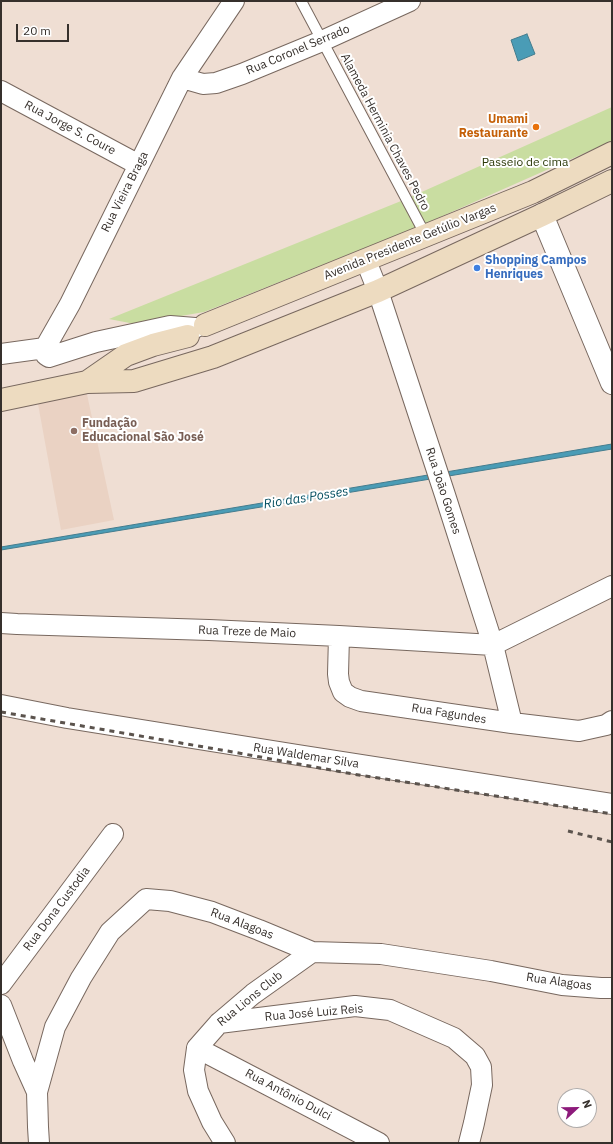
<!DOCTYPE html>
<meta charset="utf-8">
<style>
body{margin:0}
#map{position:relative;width:613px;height:1144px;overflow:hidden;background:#efded3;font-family:"IBM Plex Sans",sans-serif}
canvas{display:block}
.frame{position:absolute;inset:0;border:2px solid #36302c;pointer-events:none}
.north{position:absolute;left:557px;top:1088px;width:40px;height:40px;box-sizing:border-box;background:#fff;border:1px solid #afacab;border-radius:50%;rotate:68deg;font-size:11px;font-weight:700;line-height:16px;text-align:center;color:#36302c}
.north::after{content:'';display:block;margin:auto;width:14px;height:18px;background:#8d1a7b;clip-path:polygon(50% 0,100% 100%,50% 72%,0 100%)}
.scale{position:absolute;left:16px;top:24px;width:53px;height:18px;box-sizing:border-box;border:2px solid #36302c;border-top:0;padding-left:5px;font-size:12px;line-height:14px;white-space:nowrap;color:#36302c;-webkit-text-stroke:3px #fff;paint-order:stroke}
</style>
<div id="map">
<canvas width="613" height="1144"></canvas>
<div class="frame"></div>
<div class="north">N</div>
<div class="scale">20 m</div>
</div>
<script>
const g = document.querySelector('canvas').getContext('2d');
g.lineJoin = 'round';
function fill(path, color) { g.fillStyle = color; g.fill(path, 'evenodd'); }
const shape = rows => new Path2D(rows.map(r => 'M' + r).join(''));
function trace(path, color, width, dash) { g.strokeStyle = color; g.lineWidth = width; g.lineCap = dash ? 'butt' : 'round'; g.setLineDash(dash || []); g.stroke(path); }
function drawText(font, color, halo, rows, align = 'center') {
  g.font = font + ' "IBM Plex Sans",sans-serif'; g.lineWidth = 4; g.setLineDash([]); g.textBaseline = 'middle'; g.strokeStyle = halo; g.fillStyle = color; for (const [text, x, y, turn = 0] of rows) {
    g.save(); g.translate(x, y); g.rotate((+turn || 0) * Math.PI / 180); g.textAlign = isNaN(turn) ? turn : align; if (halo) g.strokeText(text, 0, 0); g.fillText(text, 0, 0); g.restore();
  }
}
fill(shape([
 [85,385,114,520,61,530,36,393]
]), '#ead2c3');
fill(shape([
 [612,107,612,141,420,226,204,312,135,324,109,319,406,199]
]), '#c9dda1');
const water = shape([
 [527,34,535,54,518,61,511,40,527,34],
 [612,444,612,449,1,550,1,547,612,444]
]);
fill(water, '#4a9cb6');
trace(water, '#447c8d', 1);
const service = shape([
 [301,1,426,236]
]);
const minor = shape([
 [182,78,203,84,216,83,242,74,322,41,410,1],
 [1,91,139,165],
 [366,261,378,291,445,495,493,645,512,723],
 [45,348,45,352,46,355,49,357,96,342,170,326,195,328],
 [1,354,45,348,70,304,182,78,234,1],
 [1,623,17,624,209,630,339,636,493,645,612,586],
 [339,636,338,674,339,682,343,692,350,697,361,701,512,723,579,731,606,725,612,721],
 [1,705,67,718,298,755,612,804],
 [1,984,113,834],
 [1,1005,23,1061,37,1092],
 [219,1023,355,1006,390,1010,454,1038,475,1056,481,1067,482,1085,474,1123,469,1143],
 [197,1048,379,1143],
 [39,1143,38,1127,37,1092,55,1027,81,978,110,932,146,899,170,901,212,912,259,930,312,952,381,954,491,971,562,985,601,988,612,988],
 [225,1143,212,1122,198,1091,194,1070,197,1048,219,1023,253,994,312,952]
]);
const tertiary = shape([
 [542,215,612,383]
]);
const secondary = shape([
 [205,325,533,192,612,153],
 [87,382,126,355,153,345,188,336],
 [1,400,87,382,134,381,213,357,378,291,542,215,612,181]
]);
trace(service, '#78685f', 12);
trace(minor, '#78685f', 22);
trace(tertiary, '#78685f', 24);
trace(secondary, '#78685f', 24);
trace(service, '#fff', 10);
trace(minor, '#fff', 20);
trace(tertiary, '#fff', 22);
trace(secondary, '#eddbc0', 22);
trace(shape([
 [1,712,233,752,353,774,612,814],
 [568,831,612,842]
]), '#5b534d', 3, [5, 5]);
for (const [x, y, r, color] of [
 [536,127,4,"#e8710a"],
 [477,268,4,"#3f7fe0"],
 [74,431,4,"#8d6e63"]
]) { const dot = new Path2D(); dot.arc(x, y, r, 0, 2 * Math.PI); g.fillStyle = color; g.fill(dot); trace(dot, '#fff', 1.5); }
drawText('12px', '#36302c', '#fff', [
 ["Rua Coronel Serrado",298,50,-23],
 ["Rua Jorge S. Coure",70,128,28],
 ["Alameda Herminia Chaves Pedro",385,132,62],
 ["Rua Vieira Braga",125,192,-63],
 ["Avenida Presidente Getúlio Vargas",410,242,-22],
 ["Rua João Gomes",443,491,72],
 ["Rua Treze de Maio",247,632,2],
 ["Rua Fagundes",449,714,9],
 ["Rua Waldemar Silva",306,756,9],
 ["Rua Dona Custodia",57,909,-53],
 ["Rua Alagoas",242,924,21],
 ["Rua Alagoas",559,982,8],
 ["Rua Lions Club",250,999,-39],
 ["Rua José Luiz Reis",314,1013,-5],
 ["Rua Antônio Dulci",288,1095,28]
]);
drawText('bold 12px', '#c56008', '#fff', [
 ["Umami",528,120],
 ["Restaurante",528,134]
], 'right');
drawText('12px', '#2c3909', '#fff', [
 ["Passeio de cima",525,163]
]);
drawText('bold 12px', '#366cbe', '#fff', [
 ["Shopping Campos",485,261],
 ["Henriques",485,275]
], 'left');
drawText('bold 12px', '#785e54', '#fff', [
 ["Fundação",82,424],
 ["Educacional São José",82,438]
], 'left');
drawText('italic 13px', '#044e60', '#fff', [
 ["Rio das Posses",306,498,-9]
]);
</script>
